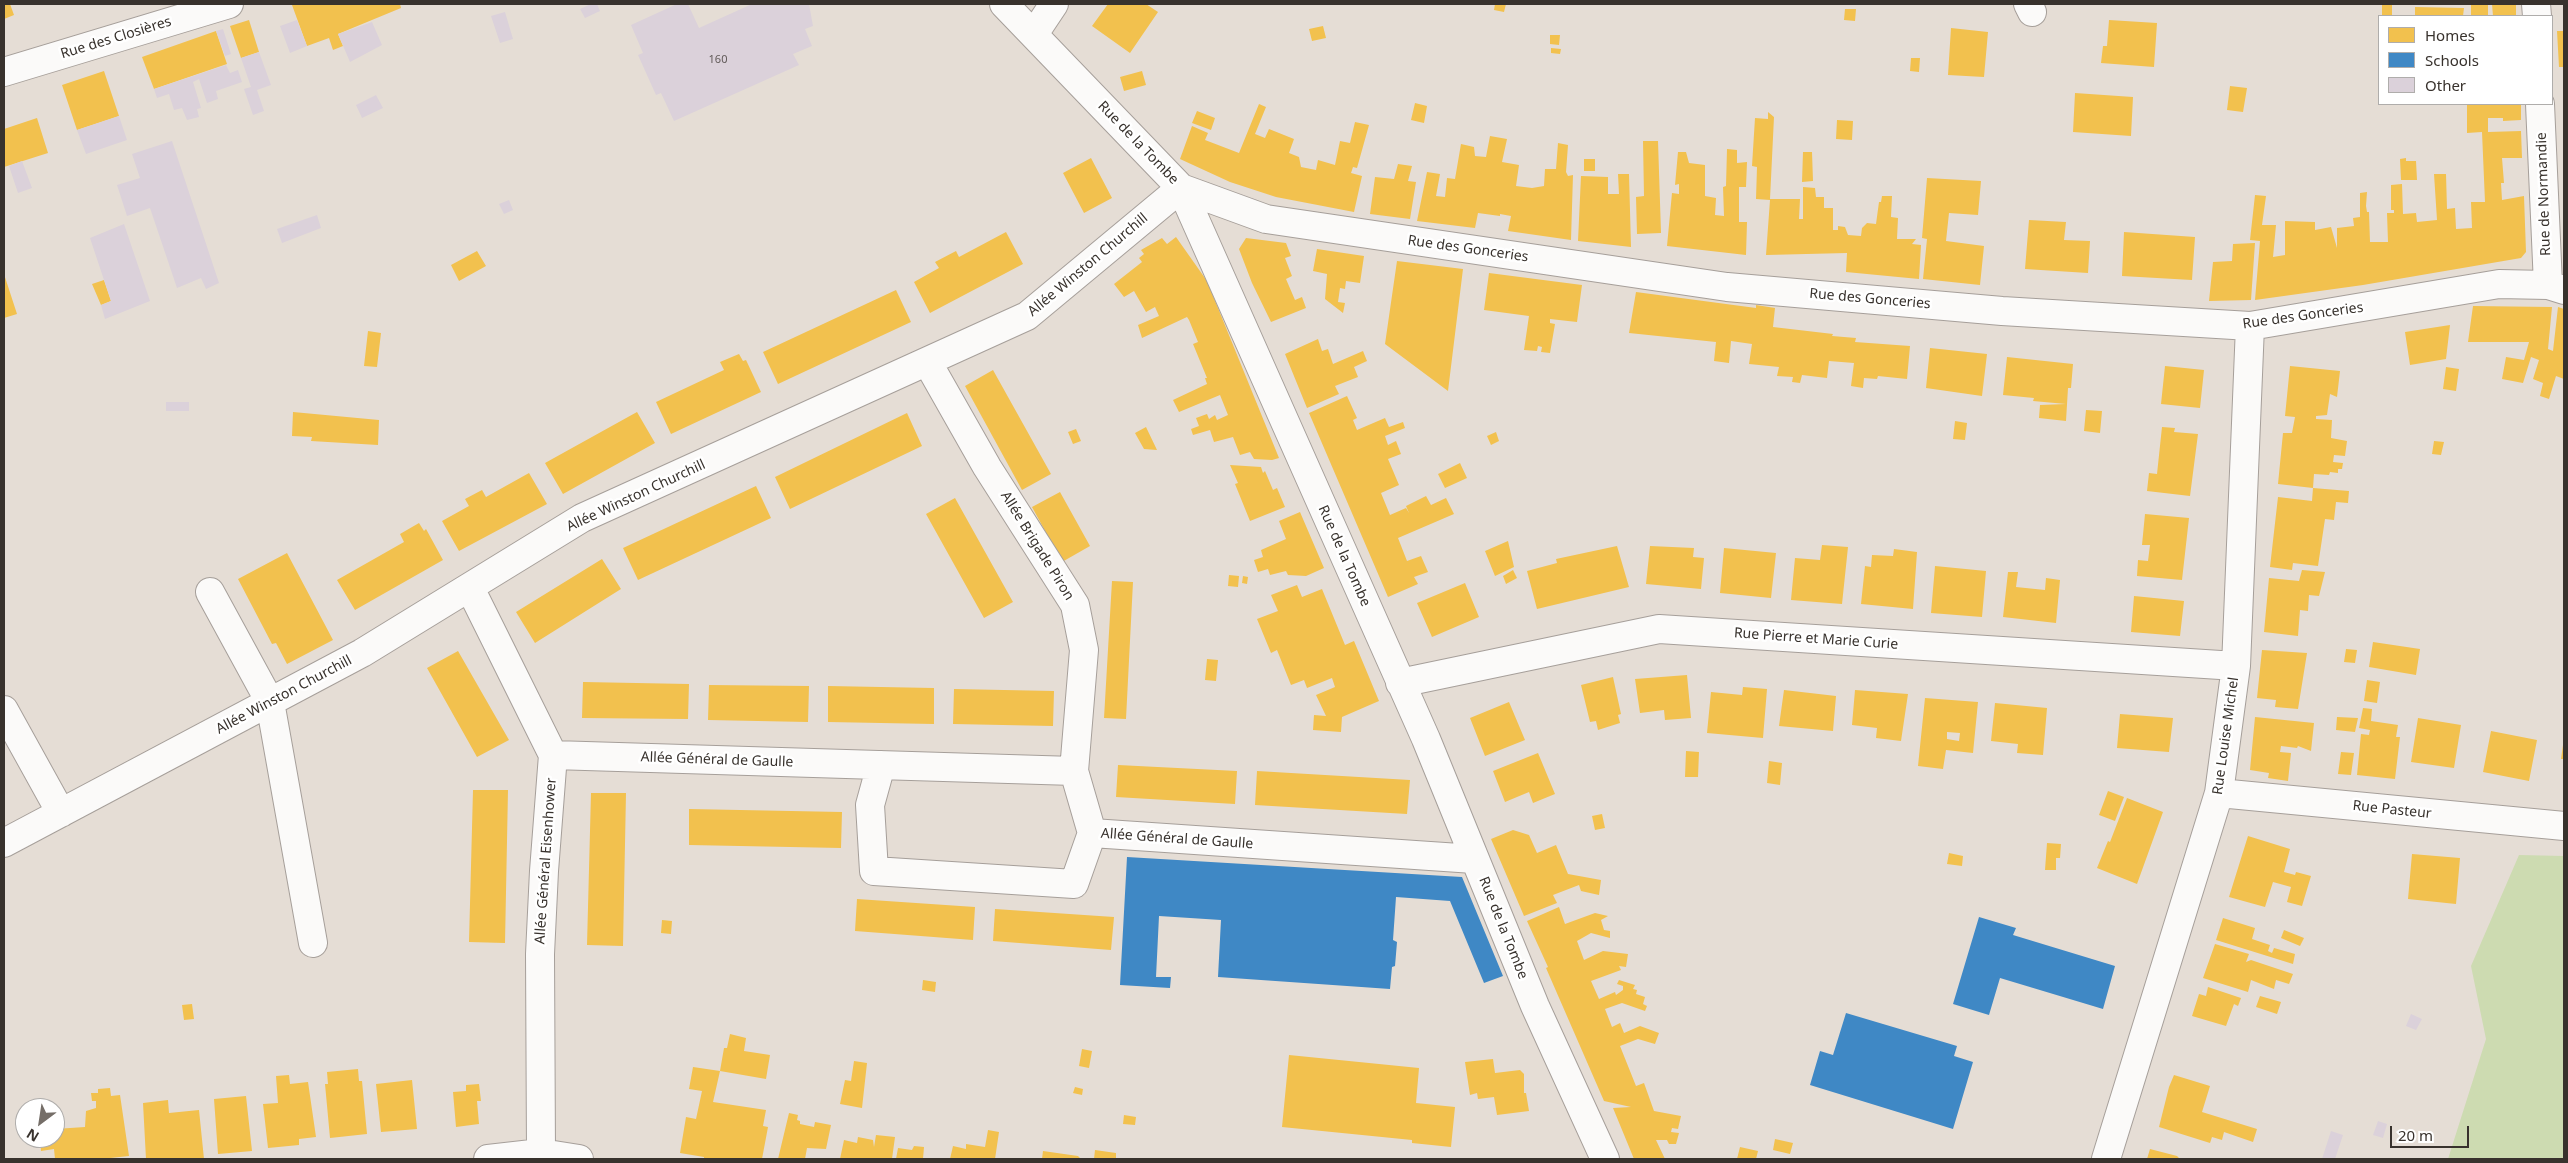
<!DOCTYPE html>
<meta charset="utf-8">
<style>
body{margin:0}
#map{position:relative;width:2568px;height:1163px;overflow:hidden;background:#e5ddd5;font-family:"Noto Sans",sans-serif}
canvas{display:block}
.frame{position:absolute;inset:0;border:5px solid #38322d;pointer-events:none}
.legend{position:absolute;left:2378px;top:15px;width:175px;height:90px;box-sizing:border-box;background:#fff;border:1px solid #afadab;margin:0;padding:6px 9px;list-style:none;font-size:15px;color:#38322d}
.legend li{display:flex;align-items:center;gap:10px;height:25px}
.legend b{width:25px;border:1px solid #afadab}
.north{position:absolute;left:15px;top:1098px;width:50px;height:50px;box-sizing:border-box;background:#fff;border:1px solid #afadab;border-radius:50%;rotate:211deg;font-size:14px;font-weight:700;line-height:20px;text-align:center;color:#38322d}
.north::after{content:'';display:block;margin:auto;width:18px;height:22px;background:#756e68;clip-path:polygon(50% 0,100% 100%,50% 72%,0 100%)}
.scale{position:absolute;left:2390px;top:1126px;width:79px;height:22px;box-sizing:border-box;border:2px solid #38322d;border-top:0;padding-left:6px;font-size:15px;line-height:18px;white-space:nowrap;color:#38322d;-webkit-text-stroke:4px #fff;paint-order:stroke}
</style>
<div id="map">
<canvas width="2568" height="1163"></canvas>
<div class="frame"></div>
<ul class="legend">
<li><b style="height:14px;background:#f2c14e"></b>Homes</li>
<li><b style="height:14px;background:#3f88c5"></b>Schools</li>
<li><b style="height:14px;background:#dbd1da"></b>Other</li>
</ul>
<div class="north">N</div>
<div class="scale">20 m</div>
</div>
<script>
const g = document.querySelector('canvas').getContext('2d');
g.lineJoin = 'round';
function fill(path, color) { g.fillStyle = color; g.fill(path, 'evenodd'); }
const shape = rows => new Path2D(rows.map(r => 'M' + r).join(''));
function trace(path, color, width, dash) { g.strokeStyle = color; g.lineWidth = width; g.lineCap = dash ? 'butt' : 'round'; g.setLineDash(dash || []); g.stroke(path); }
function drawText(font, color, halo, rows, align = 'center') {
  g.font = font + ' "Noto Sans",sans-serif'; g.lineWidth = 5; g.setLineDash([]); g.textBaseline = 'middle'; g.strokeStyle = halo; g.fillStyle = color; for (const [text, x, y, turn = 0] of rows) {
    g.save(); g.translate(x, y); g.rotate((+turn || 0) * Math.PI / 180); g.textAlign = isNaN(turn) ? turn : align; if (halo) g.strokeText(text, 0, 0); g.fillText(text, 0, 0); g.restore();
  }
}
fill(shape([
 [2519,855,2564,856,2564,1159,2448,1159,2486,1039,2471,966]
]), '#cddbb1');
fill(shape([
 [4,4,10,4,14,15,4,19],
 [294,4,400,4,401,8,338,34,343,46,333,50,329,38,307,46,292,5],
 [1108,4,1146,4,1158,12,1130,53,1092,26],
 [1495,4,1506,4,1504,12,1494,10],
 [2382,4,2392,4,2392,16,2382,15],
 [2471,4,2488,4,2488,16,2471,16],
 [2492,4,2516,4,2516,16,2493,16],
 [2415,7,2464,8,2463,16,2415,16],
 [1845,9,1856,9,1855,21,1844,20],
 [249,20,259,52,241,58,230,26],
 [2109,20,2157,23,2154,67,2101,63,2103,46,2107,46],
 [1323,26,1326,38,1312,41,1309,29],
 [1951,28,1988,32,1984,77,1948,75],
 [216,31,227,64,154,89,142,57],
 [2557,31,2564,31,2564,67,2559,67],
 [1550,35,1560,35,1559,45,1550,44],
 [1551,48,1561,49,1560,54,1551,53],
 [1911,58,1920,58,1919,72,1910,71],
 [104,71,119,116,77,130,62,85],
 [1142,71,1146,85,1124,91,1120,77],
 [2230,86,2247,88,2243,112,2227,110],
 [2075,93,2133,97,2131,136,2073,132],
 [1415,103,1427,106,1424,123,1411,120],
 [1259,104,1266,107,1255,134,1265,138,1269,129,1294,139,1289,153,1299,157,1301,167,1316,170,1318,160,1335,165,1340,141,1350,143,1355,122,1369,125,1357,168,1353,167,1351,173,1362,176,1354,212,1276,197,1230,182,1180,159,1192,126,1208,133,1205,140,1239,153],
 [2467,104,2521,104,2521,120,2503,121,2503,118,2488,118,2488,132,2521,131,2522,158,2502,158,2504,183,2501,183,2502,200,2524,196,2526,252,2521,258,2363,285,2255,300,2260,241,2250,240,2255,195,2266,196,2262,225,2276,225,2273,257,2285,255,2285,221,2315,222,2315,230,2331,227,2337,248,2337,228,2354,226,2353,218,2360,217,2360,193,2367,192,2366,206,2367,212,2369,212,2370,242,2388,242,2387,213,2394,213,2394,210,2391,210,2391,185,2402,184,2403,214,2416,213,2417,222,2437,220,2434,174,2446,174,2447,209,2455,208,2456,229,2472,228,2471,202,2485,202,2482,132,2467,133],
 [1197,111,1215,118,1211,130,1192,123],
 [1768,112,1774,117,1770,199,1800,199,1799,219,1803,219,1803,187,1815,188,1816,197,1824,197,1824,208,1833,208,1833,230,1838,230,1838,226,1845,227,1848,235,1861,236,1862,228,1867,223,1876,224,1879,202,1881,202,1882,196,1892,196,1891,217,1898,218,1897,239,1916,239,1912,244,1921,245,1919,279,1846,272,1847,253,1766,255,1770,200,1756,199,1757,167,1752,166,1755,118,1768,119],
 [37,118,48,153,4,167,4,129],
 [1837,120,1853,121,1852,140,1836,139],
 [1490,136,1507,139,1502,162,1519,165,1516,186,1532,188,1544,186,1545,169,1556,169,1558,143,1568,145,1566,172,1568,176,1573,175,1571,240,1508,231,1511,216,1500,214,1500,216,1478,213,1475,228,1417,221,1427,172,1440,174,1436,196,1445,197,1447,178,1455,179,1461,144,1474,147,1475,156,1486,157],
 [1643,141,1658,141,1661,233,1637,234,1636,197,1644,196],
 [1727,149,1737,150,1737,163,1747,162,1746,187,1739,187,1739,222,1747,222,1746,255,1667,246,1672,193,1679,194,1679,184,1675,185,1678,152,1686,152,1689,163,1705,165,1705,196,1716,198,1715,215,1724,216,1723,187,1726,186],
 [1803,152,1812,152,1813,181,1802,182],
 [1091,158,1112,198,1084,213,1063,173],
 [2406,158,2406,161,2416,161,2417,180,2401,180,2400,159],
 [1584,159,1595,159,1595,171,1584,171],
 [1398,164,1412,166,1408,181,1416,182,1410,219,1370,214,1375,177,1394,179],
 [1618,174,1629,174,1631,247,1578,241,1581,176,1608,177,1608,194,1619,194],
 [1927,178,1981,181,1978,215,1949,213,1946,241,1984,246,1980,285,1923,279,1927,239,1922,238],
 [2029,220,2066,222,2064,240,2090,241,2088,273,2025,269],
 [1006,232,1023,264,930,313,914,282,939,268,935,262,956,251,959,257],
 [2124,232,2195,237,2192,280,2122,276],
 [1176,237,1207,281,1279,458,1272,460,1254,459,1250,452,1240,455,1233,437,1214,442,1210,430,1193,435,1191,429,1199,426,1196,418,1207,414,1209,419,1215,415,1217,420,1228,415,1220,395,1179,412,1173,400,1207,384,1205,378,1207,378,1193,344,1198,342,1189,320,1187,317,1142,338,1138,325,1159,316,1155,307,1146,312,1134,291,1124,297,1114,284,1142,262,1139,258,1144,254,1141,250,1162,238,1167,244],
 [1246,238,1286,243,1291,256,1285,258,1292,276,1286,279,1295,300,1302,297,1306,308,1271,322,1252,283,1239,249],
 [2255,243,2251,300,2209,301,2213,262,2232,261,2233,244],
 [1317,249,1364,256,1360,283,1346,281,1345,289,1340,288,1338,302,1345,303,1343,313,1325,299,1327,274,1313,271],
 [477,251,486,266,459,281,451,265],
 [1397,261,1463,269,1448,391,1385,344],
 [1489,273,1582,285,1577,322,1550,319,1550,323,1555,324,1550,353,1541,352,1542,347,1538,346,1537,351,1524,350,1529,316,1484,310],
 [4,274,17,314,4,318],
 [104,280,111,301,101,305,92,284],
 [896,290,911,322,778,384,763,352],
 [1636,292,1756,308,1756,305,1775,308,1773,327,1833,334,1832,336,1856,338,1855,342,1910,346,1907,379,1878,376,1877,379,1864,378,1863,388,1851,386,1854,363,1829,361,1827,378,1802,375,1800,383,1792,382,1793,377,1777,376,1779,367,1749,364,1752,344,1731,341,1729,363,1714,361,1716,342,1629,333],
 [2473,306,2552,307,2548,349,2553,351,2558,307,2564,309,2564,379,2556,376,2549,399,2540,396,2543,383,2533,379,2539,360,2531,357,2523,383,2502,379,2506,357,2524,360,2529,342,2468,342],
 [2450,325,2446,359,2410,365,2405,332],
 [368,331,381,333,377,367,364,366],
 [1318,339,1322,351,1328,349,1333,364,1363,351,1367,361,1354,367,1358,377,1335,386,1339,394,1307,408,1285,354],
 [1930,348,1987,354,1982,396,1926,388],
 [739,354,743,361,746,360,761,392,671,434,656,402,724,370,720,362],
 [2007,357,2073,364,2071,388,2068,388,2066,421,2039,418,2040,405,2066,404,2033,401,2034,398,2003,395],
 [2165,366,2204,370,2200,408,2161,404],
 [2290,366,2340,371,2337,397,2330,394,2327,415,2316,416,2316,419,2332,420,2331,438,2347,441,2345,456,2334,455,2333,462,2343,463,2342,469,2338,469,2338,473,2330,472,2329,475,2314,474,2313,488,2278,484,2283,433,2292,433,2295,417,2285,416],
 [2446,367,2459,369,2456,391,2443,389],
 [993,370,1051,474,1022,490,965,386],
 [1347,396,1357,418,1353,420,1357,430,1385,418,1389,427,1403,422,1405,428,1385,436,1388,445,1396,441,1401,454,1388,459,1399,485,1381,493,1390,515,1406,508,1409,513,1406,506,1426,496,1431,505,1446,498,1454,514,1398,538,1407,561,1421,556,1428,572,1414,577,1418,584,1388,597,1309,413],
 [2086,410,2102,411,2100,433,2084,431],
 [293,412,379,420,378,445,311,441,312,437,292,436],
 [637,412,655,443,563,494,545,463],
 [907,413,922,446,790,509,775,477],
 [1955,421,1967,423,1965,440,1953,439],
 [1146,427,1157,450,1144,449,1135,433],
 [2162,427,2175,428,2174,432,2198,434,2190,496,2147,491,2149,473,2157,474],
 [1076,429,1081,441,1073,444,1068,432],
 [1496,432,1499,441,1491,445,1487,436],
 [2434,441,2444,442,2441,455,2432,454],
 [1460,463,1467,478,1445,488,1438,474],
 [1230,465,1261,467,1263,473,1265,471,1273,490,1277,488,1285,507,1250,521,1235,484,1238,483],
 [529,473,547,504,459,551,442,521,469,506,465,499,482,490,486,497],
 [756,486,771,518,638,580,623,548],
 [2313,488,2349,491,2348,503,2336,502,2334,520,2325,519,2318,566,2293,563,2292,570,2270,567,2278,497,2312,501],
 [1060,492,1090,546,1062,562,1032,507],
 [955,498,1013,602,984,618,926,514],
 [1300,512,1324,568,1306,576,1288,575,1286,571,1270,575,1268,569,1258,572,1254,560,1263,557,1261,550,1286,539,1279,521],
 [2145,514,2189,518,2182,580,2137,576,2138,560,2148,561,2150,545,2142,545],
 [419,523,424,531,426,529,443,560,355,610,337,580,404,542,400,534],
 [1508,541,1514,567,1495,576,1485,551],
 [1822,545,1848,547,1842,604,1791,600,1795,558,1820,560],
 [1617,546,1629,587,1537,609,1527,571,1557,563,1556,559],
 [1650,546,1694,548,1693,557,1704,558,1701,589,1646,584],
 [1724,548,1776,553,1771,598,1720,593],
 [1894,549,1917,552,1913,609,1861,604,1865,566,1871,567,1872,555,1893,556],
 [287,553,333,640,287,664,276,643,272,644,238,579],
 [602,559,621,589,535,643,516,612],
 [1935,566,1986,571,1982,617,1931,613],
 [1513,570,1517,578,1506,584,1503,576],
 [2302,570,2325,572,2319,596,2309,595,2308,611,2300,610,2298,636,2264,632,2269,578,2299,581],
 [2008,572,2018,572,2016,587,2045,590,2046,578,2060,580,2056,623,2003,617],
 [1229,575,1239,576,1238,587,1228,586],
 [1243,576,1248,577,1247,584,1242,583],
 [1112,581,1133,582,1126,719,1104,718],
 [1465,583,1479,617,1432,637,1417,603],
 [1297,585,1302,597,1322,589,1345,645,1354,641,1379,701,1342,717,1341,732,1313,730,1314,715,1326,716,1316,695,1335,687,1332,678,1307,688,1304,680,1291,685,1277,650,1271,653,1257,619,1278,611,1271,595],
 [2134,596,2184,601,2180,636,2131,632],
 [2373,642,2420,649,2416,675,2369,667],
 [2346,649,2357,650,2355,663,2344,662],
 [2262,650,2307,653,2298,709,2275,707,2276,700,2257,698],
 [458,651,509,740,477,757,427,668],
 [1207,659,1218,660,1216,681,1205,680],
 [1687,675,1691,718,1665,720,1664,710,1640,713,1635,679],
 [1613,677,1621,714,1618,715,1620,723,1598,730,1596,721,1590,722,1581,685],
 [2367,680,2380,682,2377,703,2364,701],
 [583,682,689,684,688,719,582,718],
 [709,685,809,686,808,722,708,720],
 [828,686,934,688,934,724,828,722],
 [1743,687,1767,689,1763,738,1707,733,1711,692,1742,695],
 [954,689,1054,691,1053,726,953,724],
 [1784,690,1836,696,1833,731,1779,726],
 [1855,690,1908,694,1901,741,1876,738,1877,728,1852,725],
 [1925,698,1978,702,1973,753,1946,750,1943,769,1918,766],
 [1947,732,1960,733,1959,741,1947,739],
 [1509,702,1525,740,1485,756,1470,718],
 [1995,703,2047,708,2043,755,2017,753,2018,744,1991,741],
 [2363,708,2372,709,2371,721,2398,725,2396,737,2400,737,2395,779,2357,775,2361,734,2369,735,2370,730,2359,728],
 [2120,714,2173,718,2169,752,2117,748],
 [2255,717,2314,723,2311,751,2298,746,2297,748,2281,746,2280,752,2291,753,2288,781,2268,778,2269,773,2250,770],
 [2337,717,2358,718,2355,732,2336,730],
 [2418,718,2461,725,2454,768,2411,762],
 [2491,731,2537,740,2529,781,2483,772],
 [2563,745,2564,745,2564,759,2561,759],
 [1686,751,1699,752,1698,777,1685,777],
 [2341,752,2354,753,2351,775,2338,774],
 [1538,753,1555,794,1533,803,1529,792,1505,802,1493,771],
 [1769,761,1782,763,1780,785,1767,783],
 [1118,765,1237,771,1235,804,1116,797],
 [1257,771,1410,780,1407,814,1255,805],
 [473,790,508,790,505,943,469,942],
 [2108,791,2124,797,2115,821,2099,815],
 [591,793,626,793,623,946,587,945],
 [2127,798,2163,812,2137,884,2097,868,2108,841,2110,842],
 [689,809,842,812,841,848,689,845],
 [1602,814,1605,828,1595,830,1592,816],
 [1513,830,1529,835,1537,853,1556,845,1568,874,1601,880,1599,895,1581,891,1579,885,1553,895,1557,903,1524,916,1491,839],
 [2248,836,2290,849,2284,872,2295,875,2296,872,2311,876,2302,906,2287,902,2291,887,2273,882,2265,907,2229,897],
 [2047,843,2061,844,2060,858,2056,858,2056,870,2045,870],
 [1949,853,1963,856,1962,866,1947,864],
 [2412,854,2460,858,2456,904,2408,899],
 [857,899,975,907,973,940,855,931],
 [1559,907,1565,924,1595,913,1608,916,1601,920,1604,930,1610,931,1610,938,1591,933,1577,941,1584,960,1603,951,1628,954,1626,967,1619,966,1621,970,1591,981,1599,999,1615,992,1616,995,1623,990,1623,986,1617,984,1619,980,1635,985,1633,989,1637,990,1636,994,1645,997,1643,1004,1647,1006,1645,1011,1622,1003,1605,1009,1612,1027,1620,1023,1624,1033,1640,1026,1659,1033,1655,1044,1638,1039,1620,1046,1636,1086,1644,1083,1654,1111,1681,1116,1678,1129,1672,1128,1671,1132,1679,1133,1676,1144,1669,1144,1667,1140,1656,1140,1665,1159,1634,1159,1613,1108,1631,1107,1604,1101,1546,968,1548,967,1527,921],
 [995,909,1114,917,1111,950,993,941],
 [2223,918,2255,928,2252,939,2270,945,2268,951,2272,953,2274,948,2295,954,2293,964,2216,940],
 [662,920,672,921,671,934,661,933],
 [2284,930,2304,938,2300,946,2281,938],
 [2215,944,2249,954,2246,962,2251,960,2293,974,2289,984,2276,980,2274,989,2251,980,2248,992,2203,978],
 [923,980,936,982,935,992,922,990],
 [2208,987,2241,998,2238,1006,2234,1004,2226,1026,2192,1016,2199,994,2206,996],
 [2260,996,2281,1002,2277,1014,2256,1007],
 [192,1004,194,1019,184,1020,182,1005],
 [730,1034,746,1038,744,1051,770,1055,766,1079,720,1071,724,1048,727,1048],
 [1082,1049,1092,1051,1089,1068,1079,1066],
 [1289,1055,1419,1068,1416,1103,1455,1107,1451,1147,1412,1143,1412,1140,1282,1127],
 [1493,1059,1495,1073,1520,1070,1524,1074,1524,1093,1526,1093,1529,1111,1497,1115,1494,1097,1478,1099,1477,1093,1470,1095,1465,1062],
 [854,1061,867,1063,862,1108,840,1104,845,1080,851,1081],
 [693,1067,720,1071,713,1102,766,1110,763,1126,768,1127,762,1159,704,1159,704,1157,680,1153,686,1117,696,1119,702,1091,689,1089],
 [358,1069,359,1081,362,1081,367,1134,330,1138,325,1084,328,1084,327,1072],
 [289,1075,290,1084,308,1082,316,1137,299,1139,299,1145,268,1148,263,1104,278,1103,276,1076],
 [2174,1075,2210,1086,2202,1112,2257,1129,2253,1142,2224,1132,2222,1140,2212,1137,2210,1143,2159,1127,2169,1087],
 [412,1080,417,1129,381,1132,376,1084],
 [479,1084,481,1101,477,1101,479,1124,456,1127,453,1092,466,1091,466,1085],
 [1075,1087,1083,1089,1082,1095,1073,1093],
 [110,1088,111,1096,120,1095,129,1156,101,1159,55,1159,54,1149,41,1151,40,1138,55,1138,55,1129,85,1127,86,1111,96,1108,96,1101,92,1101,91,1093,98,1093,98,1089],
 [246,1096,252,1151,218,1154,214,1099],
 [168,1100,169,1113,199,1110,204,1159,146,1159,143,1103],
 [789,1113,798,1115,797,1120,800,1121,800,1124,814,1127,815,1122,831,1125,826,1149,807,1148,805,1159,778,1159],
 [1124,1115,1136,1117,1135,1125,1123,1124],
 [988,1130,999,1132,995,1159,950,1159,953,1146,966,1149,966,1144,985,1147],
 [876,1135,895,1137,892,1159,840,1159,844,1140,857,1143,858,1137,873,1140,874,1147],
 [1775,1139,1793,1143,1790,1154,1773,1150],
 [914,1146,924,1147,923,1159,896,1159,898,1148,912,1150],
 [1740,1147,1758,1151,1756,1159,1737,1159],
 [2150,1149,2177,1156,2180,1159,2147,1159],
 [1095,1150,1116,1153,1116,1159,1094,1159],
 [1043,1151,1078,1156,1081,1159,1042,1159]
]), '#f2c14e');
fill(shape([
 [1127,857,1462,877,1503,976,1484,983,1450,901,1396,897,1393,940,1397,942,1395,966,1392,967,1390,989,1218,977,1221,920,1159,916,1156,977,1171,977,1170,988,1120,985],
 [1979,917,2016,928,2013,935,2115,966,2103,1009,2000,978,1989,1015,1953,1004],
 [1846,1013,1957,1046,1954,1056,1973,1062,1953,1129,1810,1085,1820,1051,1833,1055]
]), '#3f88c5');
fill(shape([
 [591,4,597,4,600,11,585,18,580,9],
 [677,4,688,4,699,28,752,4,809,4,813,26,805,29,812,46,793,54,799,65,674,121,661,93,656,95,638,55,643,53,631,25],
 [505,12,513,39,500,43,491,16],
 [297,20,307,46,290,53,280,26],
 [372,22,382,45,350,62,338,34],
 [223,29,231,54,225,56,216,31],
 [259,52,271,85,257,90,264,111,253,115,244,89,251,87,241,58],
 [226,65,230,73,238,70,242,82,216,91,218,99,207,103,199,79,193,82,201,108,197,109,199,117,187,120,182,108,174,110,169,94,157,98,154,89],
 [376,95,383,108,362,118,356,105],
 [119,116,127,140,86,154,77,130],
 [172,141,219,283,206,289,201,278,177,288,150,208,127,216,117,185,140,178,132,154],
 [22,161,32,188,18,193,9,166],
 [509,200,513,210,504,214,499,204],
 [317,215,321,228,282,243,277,229],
 [124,224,150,301,105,319,101,305,111,301,90,238],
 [166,402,189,402,189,411,166,411],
 [2411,1014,2422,1019,2416,1030,2406,1026],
 [2378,1121,2387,1124,2383,1138,2373,1135],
 [2331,1131,2343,1135,2335,1159,2322,1159]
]), '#dbd1da');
const minor = shape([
 [1004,4,1181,188,1426,739,1535,1006,1605,1159],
 [2028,4,2032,12],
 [2536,4,2537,16],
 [1034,34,1054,4],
 [4,72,229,4],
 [2540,104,2548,285],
 [1181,188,1266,219,1727,287,2002,311,2250,326,2499,284,2548,285,2564,290],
 [928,363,987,467,1075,605,1084,650,1074,771,1092,833],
 [470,588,553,755,544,871,540,954,541,1153],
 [210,592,270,702,313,943],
 [1400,683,1659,629,2236,666],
 [4,710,61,813],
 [553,755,1074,771],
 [881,765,870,805,874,871,1074,884,1092,833],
 [2219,793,2564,826],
 [1092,833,1474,859],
 [4,843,362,653,582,518,1027,316,1181,188],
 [488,1159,541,1153,579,1159],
 [2106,1159,2219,793,2236,666,2250,326]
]);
trace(minor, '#a69f9a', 30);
trace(minor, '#fbfaf9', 28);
drawText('11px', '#615a58', null, [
 ["160",718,60]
]);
drawText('14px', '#38322d', '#fff', [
 ["Rue des Closières",116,38,-17],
 ["Rue de la Tombe",1138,143,46],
 ["Rue de Normandie",2544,194,-92],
 ["Rue des Gonceries",1468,249,8],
 ["Allée Winston Churchill",1088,265,-40],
 ["Rue des Gonceries",1870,299,5],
 ["Rue des Gonceries",2303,316,-8],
 ["Allée Winston Churchill",636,496,-25],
 ["Allée Brigade Piron",1037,546,58],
 ["Rue de la Tombe",1344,556,66],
 ["Rue Pierre et Marie Curie",1816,639,4],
 ["Allée Winston Churchill",284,695,-28],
 ["Rue Louise Michel",2226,736,-82],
 ["Allée Général de Gaulle",717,760,2],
 ["Rue Pasteur",2392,810,6],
 ["Allée Général de Gaulle",1177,839,4],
 ["Allée Général Eisenhower",546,861,-86],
 ["Rue de la Tombe",1503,928,68]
]);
</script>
